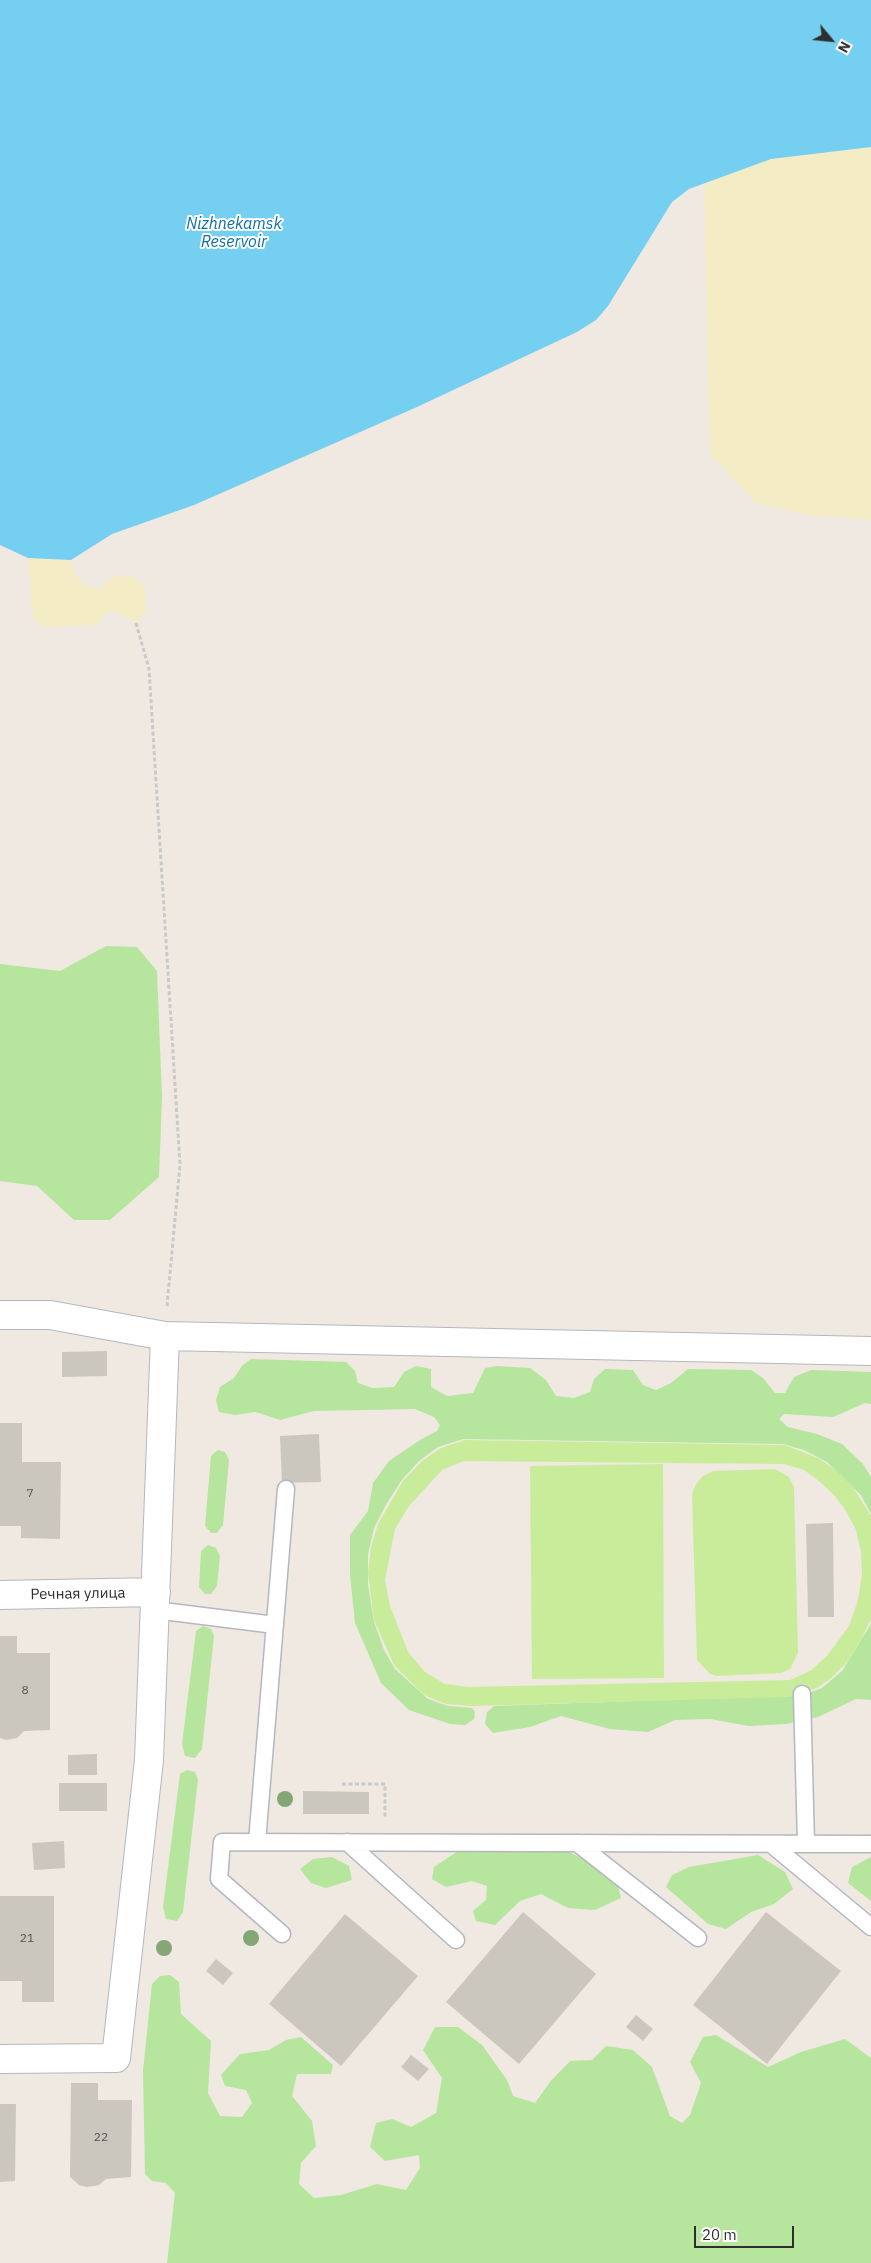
<!DOCTYPE html>
<meta charset="utf-8">
<style>
body{margin:0}
#map{position:relative;width:871px;height:2263px;overflow:hidden;background:#efe9e1;font-family:"IBM Plex Sans",sans-serif}
canvas{display:block}
.north{position:absolute;left:806px;top:15px;width:50px;height:50px;-webkit-text-stroke:4px #fff;paint-order:stroke;rotate:118deg;font-size:14px;font-weight:700;line-height:20px;text-align:center;color:#2e2e2e}
.north::after{content:'';display:block;margin:auto;width:18px;height:22px;background:#2e2e2e;clip-path:polygon(50% 0,100% 100%,50% 72%,0 100%)}
.scale{position:absolute;left:694px;top:2226px;width:100px;height:22px;box-sizing:border-box;border:2px solid #2e2e2e;border-top:0;padding-left:6px;font-size:15px;line-height:18px;white-space:nowrap;color:#2e2e2e;-webkit-text-stroke:4px #fff;paint-order:stroke}
</style>
<div id="map">
<canvas width="871" height="2263"></canvas>
<div class="north">N</div>
<div class="scale">20 m</div>
</div>
<script>
const g = document.querySelector('canvas').getContext('2d');
g.lineJoin = 'round';
function fill(path, color) { g.fillStyle = color; g.fill(path, 'evenodd'); }
const shape = rows => new Path2D(rows.map(r => 'M' + r).join(''));
function trace(path, color, width, dash) { g.strokeStyle = color; g.lineWidth = width; g.lineCap = dash ? 'butt' : 'round'; g.setLineDash(dash || []); g.stroke(path); }
function drawText(font, color, halo, rows, align = 'center') {
  g.font = font + ' "IBM Plex Sans",sans-serif'; g.lineWidth = 4; g.setLineDash([]); g.textBaseline = 'middle'; g.strokeStyle = halo; g.fillStyle = color; for (const [text, x, y, turn = 0] of rows) {
    g.save(); g.translate(x, y); g.rotate((+turn || 0) * Math.PI / 180); g.textAlign = isNaN(turn) ? turn : align; if (halo) g.strokeText(text, 0, 0); g.fillText(text, 0, 0); g.restore();
  }
}
fill(shape([
 [106,946,137,947,157,971,162,1097,159,1177,110,1220,74,1220,37,1186,0,1181,0,964,60,971],
 [251,1359,346,1362,355,1371,358,1383,373,1388,394,1387,404,1372,416,1366,431,1369,431,1387,447,1396,473,1393,485,1368,497,1366,530,1368,546,1380,556,1396,574,1398,590,1392,594,1379,605,1369,633,1370,643,1385,656,1390,671,1383,688,1369,751,1370,763,1378,775,1393,785,1393,794,1377,811,1370,871,1372,871,1404,865,1403,833,1417,784,1414,779,1419,788,1427,817,1434,842,1444,863,1464,871,1477,871,1514,861,1495,827,1462,804,1450,783,1444,463,1439,438,1447,419,1461,401,1481,387,1503,374,1528,368,1554,368,1585,374,1622,384,1650,395,1669,428,1699,448,1706,472,1708,475,1712,474,1719,465,1725,450,1724,409,1710,381,1683,355,1623,350,1575,350,1535,368,1511,373,1483,389,1461,420,1440,437,1431,440,1425,434,1417,415,1409,314,1411,280,1420,256,1412,235,1415,219,1412,216,1400,220,1387,234,1378,242,1366],
 [218,1450,225,1452,229,1460,223,1525,217,1533,211,1533,205,1526,211,1456],
 [208,1545,216,1548,220,1556,217,1586,211,1594,205,1594,199,1587,201,1551],
 [871,1624,871,1700,856,1699,818,1717,786,1724,749,1726,710,1719,675,1720,648,1732,610,1729,561,1716,530,1727,493,1733,485,1724,487,1712,494,1706,803,1695,822,1688,842,1671],
 [203,1626,211,1629,214,1636,202,1749,195,1758,185,1756,182,1744,196,1631],
 [187,1770,195,1772,198,1779,183,1912,177,1921,166,1919,163,1907,180,1774],
 [458,1851,569,1852,592,1863,618,1885,621,1898,595,1910,568,1908,541,1894,520,1901,495,1925,476,1921,473,1911,486,1900,487,1886,472,1881,446,1887,432,1879,434,1867],
 [758,1855,785,1872,793,1889,774,1904,751,1912,726,1929,708,1924,666,1887,672,1875,689,1867],
 [332,1857,349,1866,352,1880,326,1888,311,1883,300,1869,313,1859],
 [871,1857,871,1901,848,1883,852,1867],
 [170,1975,179,1982,181,2014,211,2041,208,2093,220,2116,242,2117,252,2103,246,2090,225,2086,221,2075,240,2054,269,2050,286,2040,301,2037,333,2065,331,2074,297,2074,292,2096,312,2121,316,2146,301,2163,299,2184,314,2198,341,2195,377,2184,406,2190,420,2168,419,2155,385,2161,370,2147,376,2123,392,2119,411,2127,436,2113,442,2078,423,2050,435,2027,458,2027,482,2045,507,2080,513,2096,535,2103,550,2082,570,2061,592,2060,606,2046,633,2050,652,2067,670,2116,682,2123,690,2115,701,2083,690,2062,703,2037,716,2035,768,2067,801,2052,845,2039,871,2058,871,2263,167,2263,175,2193,166,2183,152,2181,145,2174,143,2071,152,1984,160,1976]
]), '#b6e59e');
fill(shape([
 [871,147,871,520,809,515,756,503,710,455,704,183,771,159],
 [28,558,71,560,75,574,85,586,98,589,113,577,130,575,145,586,146,611,136,623,118,612,107,612,96,625,44,627,33,617]
]), '#f3ecc5');
fill(shape([
 [465,1440,785,1445,818,1458,836,1470,853,1487,871,1516,871,1619,861,1640,848,1661,831,1678,817,1688,789,1697,472,1706,446,1704,424,1695,394,1665,374,1620,368,1573,371,1547,378,1524,403,1481,422,1461,441,1448],
 [464,1461,784,1464,804,1470,819,1481,835,1496,846,1511,856,1530,861,1552,862,1575,858,1600,849,1626,827,1656,810,1671,790,1680,468,1687,445,1684,425,1672,408,1652,390,1606,385,1580,395,1529,409,1506,442,1470],
 [663,1464,664,1678,532,1679,530,1466],
 [775,1469,789,1477,794,1487,798,1653,790,1669,781,1673,717,1676,710,1674,697,1660,692,1494,696,1484,703,1476,713,1471]
]), '#c9ec9a');
fill(shape([
 [0,0,871,0,871,147,771,159,689,189,672,202,608,306,596,320,577,332,417,407,194,505,112,534,71,560,28,558,0,545]
]), '#75cff0');
fill(shape([
 [107,1351,107,1376,62,1377,62,1352],
 [0,1423,22,1423,22,1462,61,1462,60,1539,21,1538,21,1526,0,1526],
 [319,1434,321,1482,282,1483,280,1436],
 [833,1523,834,1617,808,1617,806,1524],
 [0,1636,17,1636,17,1653,50,1653,50,1730,24,1731,17,1738,6,1740,0,1738],
 [97,1754,97,1775,68,1775,68,1755],
 [59,1783,107,1783,107,1811,59,1811],
 [303,1791,369,1792,369,1814,303,1814],
 [64,1841,65,1868,34,1870,32,1843],
 [0,1896,54,1896,54,2002,22,2002,22,1981,0,1981],
 [523,1912,596,1974,519,2064,446,2002],
 [766,1912,841,1971,767,2064,693,2005],
 [345,1914,418,1976,341,2066,269,2004],
 [216,1959,233,1973,223,1985,206,1971],
 [636,2015,653,2029,643,2041,626,2027],
 [411,2055,429,2069,418,2081,401,2067],
 [71,2083,98,2083,98,2100,132,2100,131,2177,106,2179,99,2185,87,2187,79,2185,70,2177],
 [0,2104,16,2104,15,2181,0,2182]
]), '#cbc7bf');
const lane = shape([
 [155,1610,275,1625],
 [802,1694,806,1844],
 [257,1842,286,1489],
 [347,1842,456,1940],
 [577,1843,698,1938],
 [771,1844,871,1927],
 [282,1934,219,1879,222,1842,871,1844]
]);
const street = shape([
 [0,1315,50,1315,165,1336,871,1351],
 [0,1595,156,1592],
 [0,2059,116,2058,149,1760,165,1336]
]);
trace(lane, '#b4b7c1', 19);
trace(street, '#b4b7c1', 30);
trace(shape([
 [136,623,149,669,180,1165,167,1306],
 [342,1784,385,1784,385,1817]
]), '#c9c9c9', 3, [4, 2.5]);
trace(lane, '#fff', 16);
trace(street, '#fff', 28);
g.fillStyle = '#84a574';
for (const [x, y] of [
 [285,1799],
 [251,1938],
 [164,1948]
]) { g.beginPath(); g.arc(x, y, 8, 0, 2 * Math.PI); g.fill(); }
drawText('12px', '#555452', null, [
 ["7",30,1494],
 ["8",25,1691],
 ["21",27,1939],
 ["22",101,2138]
]);
drawText('15px', '#2e2e2e', '#fff', [
 ["Речная улица",78,1594,-1]
]);
drawText('italic 16px', '#0d6fa3', '#fff', [
 ["Nizhnekamsk",234,224],
 ["Reservoir",234,242]
]);
</script>
